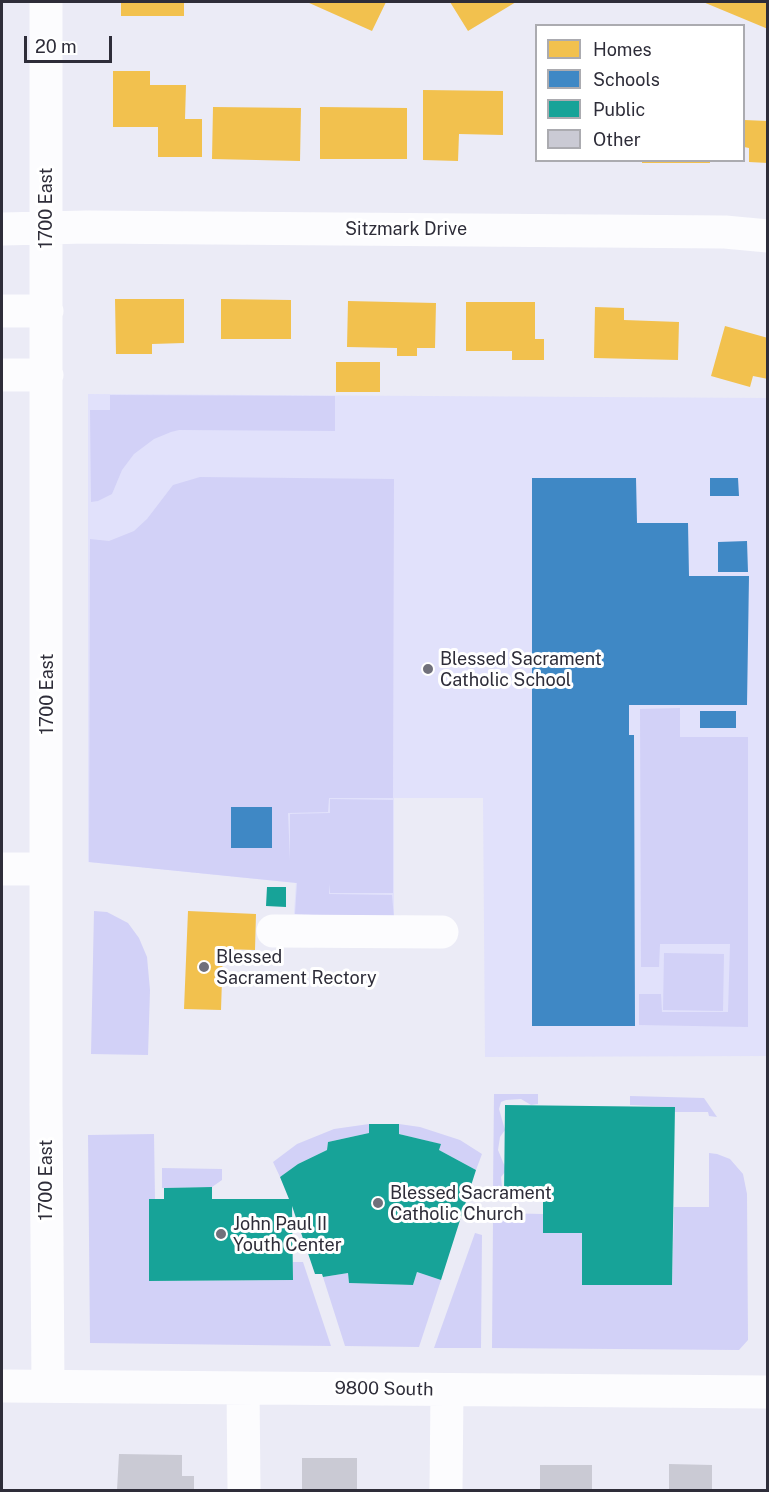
<!DOCTYPE html>
<style>
body{margin:0}
#map{position:relative;width:769px;height:1492px;overflow:hidden;background:#ebebf6;font-family:"Public Sans",sans-serif}
canvas{display:block}
.frame{position:absolute;inset:0;border:3px solid #2e2d39;pointer-events:none}
.legend{position:absolute;left:535px;top:24px;width:210px;height:138px;box-sizing:border-box;background:#fff;border:2px solid #ababb0;margin:0;padding:8px 10px;list-style:none;font-size:18px;color:#2e2d39}
.legend li{display:flex;align-items:center;gap:12px;height:30px}
.legend b{width:30px;border:2px solid #ababb0}
.scale{position:absolute;left:24px;top:36px;width:88px;height:27px;box-sizing:border-box;border:3px solid #2e2d39;border-top:0;padding-left:8px;font-size:18px;line-height:21px;white-space:nowrap;color:#2e2d39;-webkit-text-stroke:4px #fff;paint-order:stroke}
</style>
<div id="map">
<canvas width="769" height="1492"></canvas>
<div class="frame"></div>
<ul class="legend">
<li><b style="height:16px;background:#f2c14e"></b>Homes</li>
<li><b style="height:16px;background:#3f88c5"></b>Schools</li>
<li><b style="height:16px;background:#17a398"></b>Public</li>
<li><b style="height:16px;background:#cacad4"></b>Other</li>
</ul>
<div class="scale">20 m</div>
</div>
<script>
const g = document.querySelector('canvas').getContext('2d');
g.lineJoin = 'round';
function fill(path, color) { g.fillStyle = color; g.fill(path, 'evenodd'); }
const shape = rows => new Path2D(rows.map(r => 'M' + r).join(''));
function trace(path, color, width, dash) { g.strokeStyle = color; g.lineWidth = width; g.lineCap = dash ? 'butt' : 'round'; g.setLineDash(dash || []); g.stroke(path); }
function drawText(font, color, halo, rows, align = 'center') {
  g.font = font + ' "Public Sans",sans-serif'; g.lineWidth = 6; g.setLineDash([]); g.textBaseline = 'middle'; g.strokeStyle = halo; g.fillStyle = color; for (const [text, x, y, turn = 0] of rows) {
    g.save(); g.translate(x, y); g.rotate((+turn || 0) * Math.PI / 180); g.textAlign = isNaN(turn) ? turn : align; if (halo) g.strokeText(text, 0, 0); g.fillText(text, 0, 0); g.restore();
  }
}
fill(shape([
 [88,394,767,398,767,1056,485,1057,483,798,394,798,394,919,294,914,296,883,88,862]
]), '#e1e1fb');
fill(shape([
 [110,395,335,396,335,431,179,430,171,432,154,439,134,454,122,470,112,494,98,501,91,502,90,410,110,410],
 [200,477,394,479,393,798,329,798,328,812,288,813,290,861,290,814,330,813,330,799,393,800,393,893,330,893,329,884,329,894,392,895,394,918,295,914,297,883,89,862,90,539,109,541,134,531,147,519,173,485],
 [680,708,680,737,748,737,748,1027,639,1025,639,994,661,994,662,1012,728,1012,730,944,660,944,659,967,641,967,640,709],
 [94,911,107,912,128,923,139,938,147,957,150,990,148,1055,91,1054],
 [664,953,724,954,723,1011,663,1010],
 [494,1094,538,1094,538,1104,531,1105,521,1099,506,1100,501,1102,499,1109,505,1130,500,1137,498,1150,505,1167,505,1172,501,1177,503,1198,501,1198,493,1190],
 [630,1096,704,1098,717,1117,709,1116,708,1112,675,1112,674,1107,630,1105],
 [369,1124,369,1133,328,1142,327,1150,298,1164,280,1177,273,1162,297,1144,334,1129],
 [399,1124,420,1127,460,1140,482,1154,476,1170,439,1150,440,1144,399,1134],
 [154,1134,155,1199,149,1200,149,1281,293,1280,293,1262,303,1262,331,1346,90,1343,88,1135],
 [709,1153,717,1154,730,1159,743,1174,747,1194,748,1340,739,1350,492,1348,493,1221,498,1213,543,1214,543,1233,582,1233,582,1285,672,1285,674,1207,709,1207],
 [162,1168,222,1169,222,1180,212,1187,162,1188],
 [475,1233,482,1235,481,1348,434,1348],
 [417,1272,441,1280,419,1347,345,1346,323,1277,348,1273,349,1283,413,1285]
]), '#d2d1f7');
fill(shape([
 [121,2,184,2,184,16,121,16],
 [307,2,386,2,372,31],
 [450,2,516,2,468,31],
 [703,2,768,2,768,29],
 [113,71,150,71,150,85,186,85,185,119,202,119,202,157,158,157,158,127,113,127],
 [423,90,503,91,503,135,459,134,458,161,423,160],
 [213,107,301,108,300,161,212,159],
 [320,107,407,108,407,159,320,159],
 [744,120,768,121,768,163,749,162,749,148,744,147],
 [642,160,710,160,710,163,642,163],
 [115,299,184,299,184,343,152,344,152,354,116,354],
 [221,299,291,300,291,339,221,339],
 [348,301,436,303,435,348,417,348,417,356,397,356,397,348,347,347],
 [466,302,535,302,535,339,544,339,544,360,512,360,512,351,466,351],
 [595,307,624,308,624,320,679,322,678,360,594,358],
 [725,326,768,338,768,379,753,376,750,387,711,376],
 [336,362,380,362,380,392,336,392],
 [188,911,256,914,255,950,223,949,221,1010,184,1009]
]), '#f2c14e');
fill(shape([
 [532,478,636,478,637,523,688,523,689,576,749,576,747,705,629,705,629,735,634,735,635,1026,532,1026],
 [710,478,738,478,739,496,710,496],
 [747,541,748,572,718,572,718,542],
 [700,711,736,711,736,728,700,728],
 [231,807,272,807,272,848,231,848]
]), '#3f88c5');
fill(shape([
 [267,887,286,887,286,907,266,906],
 [505,1105,675,1107,672,1285,582,1285,582,1233,543,1233,543,1195,504,1196],
 [369,1124,399,1124,399,1134,441,1144,439,1150,476,1170,441,1280,417,1272,413,1285,349,1283,348,1273,323,1277,322,1274,315,1274,292,1206,293,1280,149,1281,149,1199,164,1199,164,1188,212,1187,212,1199,289,1199,280,1177,298,1164,327,1150,328,1142,369,1133]
]), '#17a398');
fill(shape([
 [119,1454,182,1455,182,1476,194,1476,194,1490,117,1490],
 [302,1458,357,1458,357,1490,302,1490],
 [669,1464,712,1465,712,1490,669,1490],
 [540,1465,592,1465,592,1490,540,1490]
]), '#cacad4');
trace(shape([
 [46,2,46,1103,48,1386],
 [2,229,87,227,725,232,768,236],
 [2,311,47,311],
 [2,375,47,375],
 [2,869,46,869],
 [273,931,442,932],
 [2,1386,768,1392],
 [243,1388,244,1490],
 [446,1490,447,1390]
]), '#fcfcfe', 33);
for (const [x, y, r, color] of [
 [428,669,6,"#70707b"],
 [204,967,6,"#70707b"],
 [378,1203,6,"#70707b"],
 [221,1234,6,"#70707b"]
]) { const dot = new Path2D(); dot.arc(x, y, r, 0, 2 * Math.PI); g.fillStyle = color; g.fill(dot); trace(dot, '#fff', 2); }
drawText('18px', '#2e2d39', '#fff', [
 ["1700 East",46,208,-90],
 ["Sitzmark Drive",406,229],
 ["1700 East",47,694,-90],
 ["1700 East",46,1180,-90],
 ["9800 South",384,1389,1]
]);
drawText('18px', '#2e2d39', '#fff', [
 ["Blessed Sacrament",440,659],
 ["Catholic School",440,680],
 ["Blessed",216,957],
 ["Sacrament Rectory",216,978],
 ["Blessed Sacrament",390,1193],
 ["Catholic Church",390,1214],
 ["John Paul II",233,1224],
 ["Youth Center",233,1245]
], 'left');
</script>
